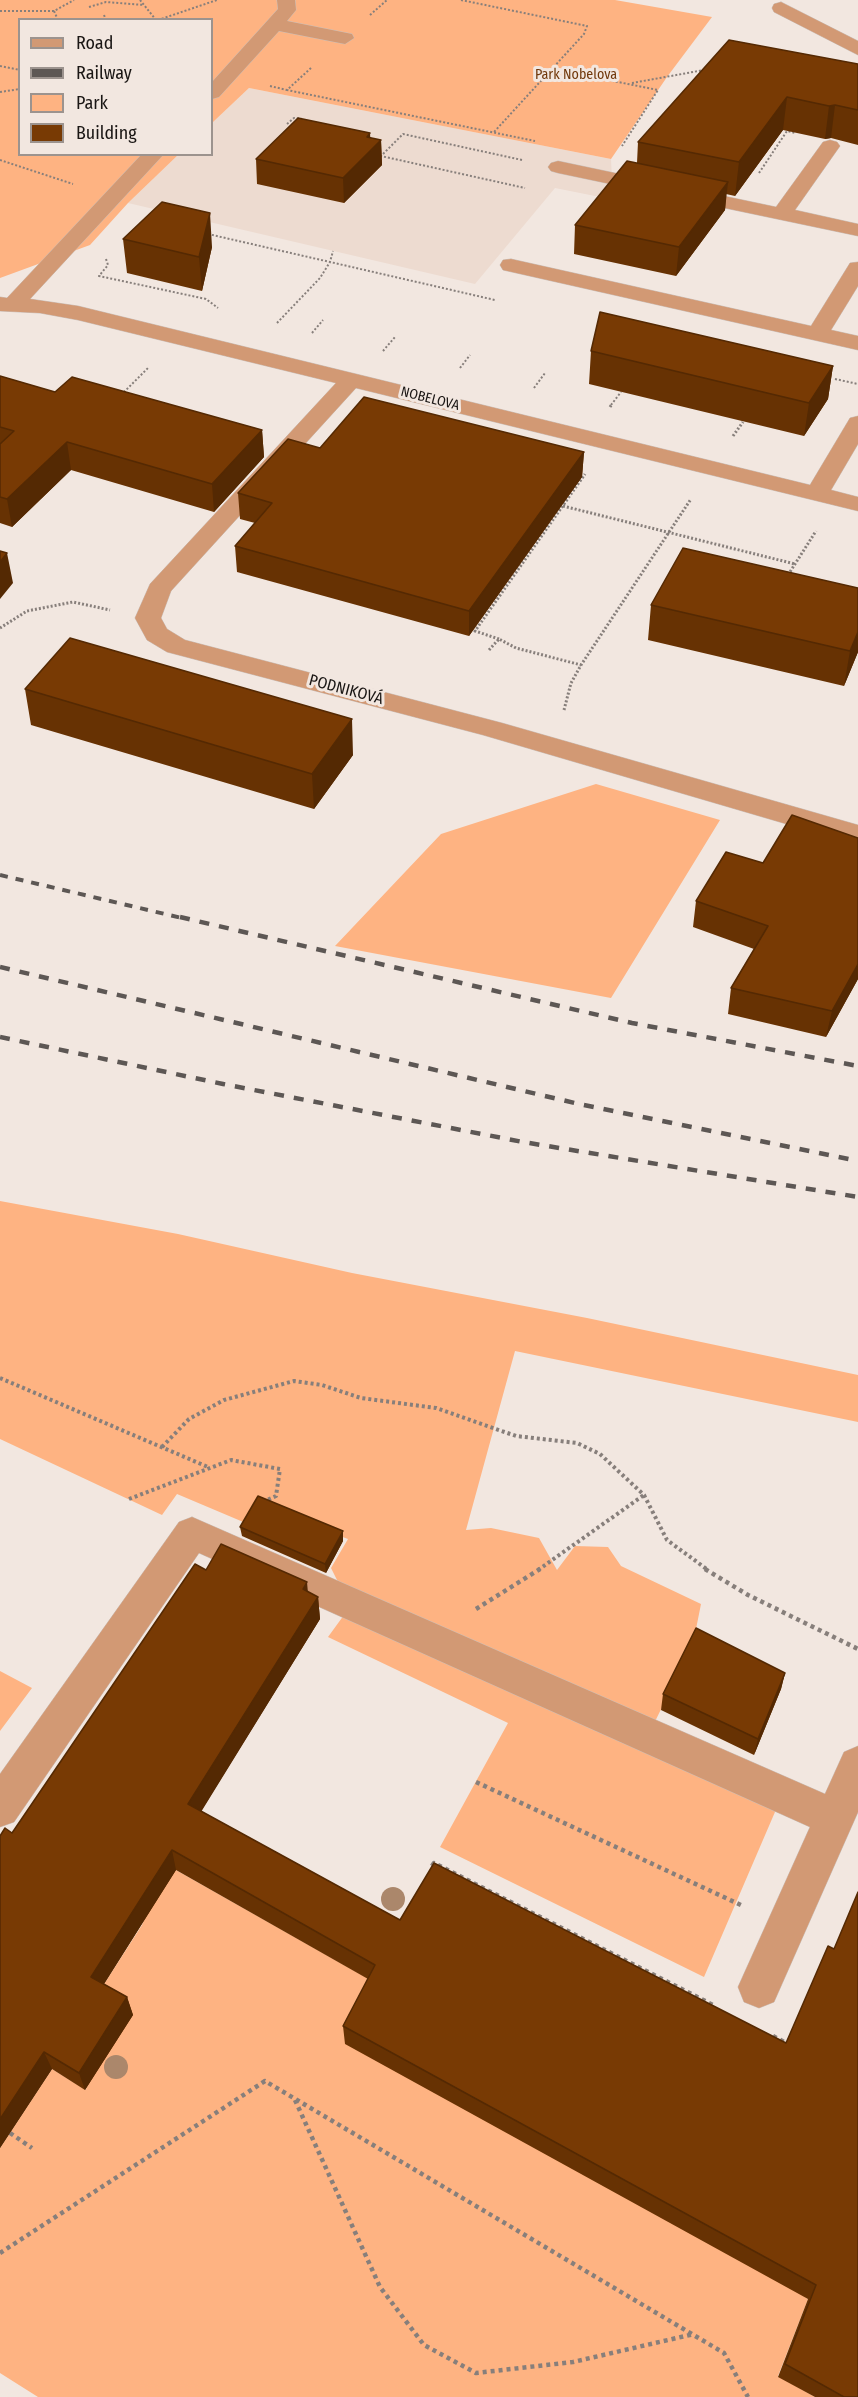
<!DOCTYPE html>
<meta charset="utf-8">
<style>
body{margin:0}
#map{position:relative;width:858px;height:2397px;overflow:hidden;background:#f2e7e0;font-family:"Fira Sans Condensed",sans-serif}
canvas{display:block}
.legend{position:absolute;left:18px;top:18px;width:195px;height:138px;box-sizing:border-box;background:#f2e7e0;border:2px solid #9c938e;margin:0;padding:8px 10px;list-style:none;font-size:18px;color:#1a1614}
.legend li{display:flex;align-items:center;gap:12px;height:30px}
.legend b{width:30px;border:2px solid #9c938e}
</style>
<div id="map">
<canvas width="858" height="2397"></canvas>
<ul class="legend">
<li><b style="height:8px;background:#d29974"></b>Road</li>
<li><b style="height:8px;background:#5d5754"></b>Railway</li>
<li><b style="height:16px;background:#feb382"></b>Park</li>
<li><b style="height:16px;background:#783a04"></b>Building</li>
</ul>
</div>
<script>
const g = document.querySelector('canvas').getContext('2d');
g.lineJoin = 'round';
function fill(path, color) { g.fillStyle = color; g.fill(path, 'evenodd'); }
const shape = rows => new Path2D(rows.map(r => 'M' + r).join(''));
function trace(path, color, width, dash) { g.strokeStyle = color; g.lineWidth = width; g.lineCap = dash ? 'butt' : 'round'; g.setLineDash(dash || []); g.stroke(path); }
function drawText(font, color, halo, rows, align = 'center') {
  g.font = font + ' "Fira Sans Condensed",sans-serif'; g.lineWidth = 6; g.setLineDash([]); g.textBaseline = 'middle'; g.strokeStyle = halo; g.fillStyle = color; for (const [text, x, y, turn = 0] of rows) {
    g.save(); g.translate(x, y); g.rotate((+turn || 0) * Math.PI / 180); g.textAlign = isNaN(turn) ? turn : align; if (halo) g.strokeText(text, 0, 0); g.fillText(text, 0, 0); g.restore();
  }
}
fill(shape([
 [249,88,611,159,612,180,600,197,555,188,475,284,128,203,178,155,212,154,212,123]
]), '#eddbd0');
fill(shape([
 [0,0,615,0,712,17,667,77,611,159,249,88,212,123,212,20,20,20,20,154,178,155,128,203,90,245,0,278],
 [596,784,720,820,611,998,335,946,441,834],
 [0,1201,178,1234,352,1273,587,1318,858,1375,858,1422,515,1351,466,1530,491,1528,539,1538,557,1570,575,1546,608,1547,621,1566,701,1604,693,1644,643,1746,778,1805,704,1977,440,1847,508,1723,328,1637,344,1615,348,1602,331,1568,348,1539,259,1506,248,1524,177,1494,162,1515,0,1439],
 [0,1671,32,1688,0,1731],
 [167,1865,376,1983,808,2299,778,2376,815,2397,38,2397,0,2373,0,2148,52,2069,86,2090,97,1995,142,1925]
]), '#feb382');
const minor = shape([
 [277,0,295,0,296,10,287,21,352,34,354,38,345,44,279,31,219,97,212,99,212,82,278,9,277,0],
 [781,2,858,41,858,55,774,12,772,8,774,4,781,2],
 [830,140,837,142,840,146,795,210,858,224,858,236,558,173,551,171,548,167,551,163,558,161,776,207,823,142,830,140],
 [142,154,164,154,30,299,78,306,810,485,850,418,858,416,858,444,831,490,858,497,858,511,356,388,171,591,161,618,167,629,185,640,502,723,858,825,858,845,483,735,167,652,147,640,135,618,150,584,336,383,78,320,40,313,0,311,0,297,7,298,142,154],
 [511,259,811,326,850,263,858,262,858,286,831,330,858,336,858,350,503,270,500,265,503,260,511,259],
 [192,1517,825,1794,844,1752,858,1746,858,1812,774,2002,759,2008,744,2002,738,1987,810,1827,199,1553,14,1822,0,1827,0,1774,179,1522,192,1517]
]);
trace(minor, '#cbc1bb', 1);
trace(shape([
 [140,0,156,20],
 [461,0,587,26,584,34,494,132],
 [89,7,106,2,144,5],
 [0,11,54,11,74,0],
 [54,11,58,20],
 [104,15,106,20],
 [370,15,387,0],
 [158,20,217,0],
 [0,66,20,70],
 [311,68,287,90,535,141],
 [553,69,658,90,622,146],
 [632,83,704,70],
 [270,86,287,90],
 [0,92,20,89],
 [287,124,294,118,302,119],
 [0,160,73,184],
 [522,160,403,134,381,156,525,188],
 [759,173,787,131,795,133],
 [208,234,330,262,333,251],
 [106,259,108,265,99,276,206,299,218,308],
 [277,323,320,278,330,262,495,300],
 [312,333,323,320],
 [383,351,395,337],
 [460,368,470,355],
 [835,379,858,384],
 [534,388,545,373],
 [121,395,148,368],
 [611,405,621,392]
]), '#877f7b', 2, [2, 2]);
trace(shape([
 [610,407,612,404],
 [733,436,743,422],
 [563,506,795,564],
 [788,575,816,531],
 [0,628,27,611,73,602,110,610],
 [499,639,475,631,585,474],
 [489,650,499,639,516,648,581,665],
 [564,710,571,683,581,665,691,499]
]), '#877f7b', 3, [2, 2]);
trace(shape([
 [0,1378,208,1467],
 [162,1447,189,1419,224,1400,294,1381,322,1385,361,1398,436,1408,516,1436,577,1443,600,1454,644,1495,667,1540,708,1570],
 [129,1499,231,1460,280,1469,276,1496,263,1502],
 [538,1570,644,1495]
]), '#877f7b', 4, [3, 3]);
trace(shape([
 [705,1569,748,1595,858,1649],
 [476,1609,540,1569],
 [476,1782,743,1906],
 [432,1866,434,1863,713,2005],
 [773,2036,790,2045],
 [295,2100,380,2287,424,2345,476,2373,573,2362,694,2334],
 [10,2133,32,2148],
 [0,2253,265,2081,724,2353,748,2397]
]), '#877f7b', 4.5, [4, 4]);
fill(minor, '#d29974');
trace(shape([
 [0,875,186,919]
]), '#5d5754', 4, [8, 8]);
trace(shape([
 [180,917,632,1023,858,1066],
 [0,967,579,1104,858,1161],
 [0,1037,223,1084,523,1142,858,1197]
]), '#5d5754', 4.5, [10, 10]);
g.fillStyle = '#ab876b';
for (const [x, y] of [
 [393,1899],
 [116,2067]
]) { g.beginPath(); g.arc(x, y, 12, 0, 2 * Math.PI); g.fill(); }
fill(shape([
 [858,64,858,145,831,138,825,139,783,130,735,196,726,194,725,210,676,276,574,254,575,225,637,163,638,142],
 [370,138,381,140,382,165,344,203,257,184,256,159],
 [123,239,212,247,202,291,127,273],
 [591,351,833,366,828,399,804,436,589,384],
 [0,376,55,392,262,430,264,457,214,512,71,470,12,527,0,523],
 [320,448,584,452,582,477,469,636,237,572,235,546,255,523,240,519,238,493],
 [651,605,858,652,844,686,648,640],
 [25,689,353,755,314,809,31,725],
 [763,863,858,979,826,1037,728,1014,731,988,754,949,693,927,696,901],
 [240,1527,343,1541,326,1573,242,1536],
 [206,1570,308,1592,318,1597,320,1619,201,1811,400,1920,786,2043,858,2397,815,2397,778,2377,808,2299,345,2044,343,2026,368,1979,176,1870,104,1984,127,1997,133,2015,85,2090,52,2069,0,2148,12,1833],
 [785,1673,781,1689,754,1755,661,1710,663,1694]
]), '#673203');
fill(shape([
 [787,97,783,130,735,196,739,162],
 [835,105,831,138,825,139,829,106],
 [370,133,371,151,381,140,382,165,344,203,343,178,367,137],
 [728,182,725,210,676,276,679,247],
 [210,213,212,247,202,291,199,257],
 [833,366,828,399,804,436,809,403],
 [262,430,264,457,214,512,212,484],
 [67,442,71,470,12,527,7,499],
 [584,452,582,477,469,636,469,611],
 [7,553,13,583,0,599,0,562],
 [858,632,858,652,844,686,850,651],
 [352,719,353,755,314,809,312,774],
 [858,964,858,979,826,1037,832,1011],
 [343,1531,343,1541,326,1573,325,1564],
 [307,1582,309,1605,303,1589],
 [318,1597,320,1619,193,1825,188,1804],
 [785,1673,781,1689,754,1755,758,1739],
 [172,1850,176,1870,97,1995,91,1977],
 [127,1997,133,2015,85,2090,79,2073],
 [44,2052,52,2069,0,2148,0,2119]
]), '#542903');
const building = shape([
 [729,40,858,64,858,110,835,105,829,106,787,97,739,162,638,142,729,40],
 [298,118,370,133,367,137,381,140,343,178,256,159,298,118],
 [627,161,728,182,679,247,575,225,627,161],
 [162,202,210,213,199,257,123,239,162,202],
 [600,312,833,366,809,403,591,351,600,312],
 [0,376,55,392,72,377,262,430,212,484,67,442,7,499,0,497,0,444,14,431,0,427,0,376],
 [364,397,584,452,469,611,235,546,272,503,238,493,288,439,320,448,364,397],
 [683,548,858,588,858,632,850,651,651,605,683,548],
 [0,551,7,553,0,562,0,551],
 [70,638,352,719,312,774,25,689,70,638],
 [792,815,858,838,858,964,832,1011,731,988,768,926,696,901,726,852,763,863,792,815],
 [258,1496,343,1531,325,1564,240,1527,258,1496],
 [221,1544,307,1582,303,1589,318,1597,188,1804,400,1920,434,1863,786,2043,828,1946,834,1949,858,1892,858,2397,844,2397,785,2364,816,2285,343,2026,375,1965,172,1850,91,1977,127,1997,79,2073,44,2052,0,2119,0,1836,5,1828,12,1833,195,1564,206,1570,221,1544],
 [696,1628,785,1673,758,1739,663,1694,696,1628]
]);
fill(building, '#783a04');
trace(building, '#542903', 1.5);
drawText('14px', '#71380b', '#f2e7e0', [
 ["Park Nobelova",576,75]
]);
drawText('14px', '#1a1614', '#f2e7e0', [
 ["NOBELOVA",430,399,14]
]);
drawText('16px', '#1a1614', '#f2e7e0', [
 ["PODNIKOVÁ",346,690,15]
]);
</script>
